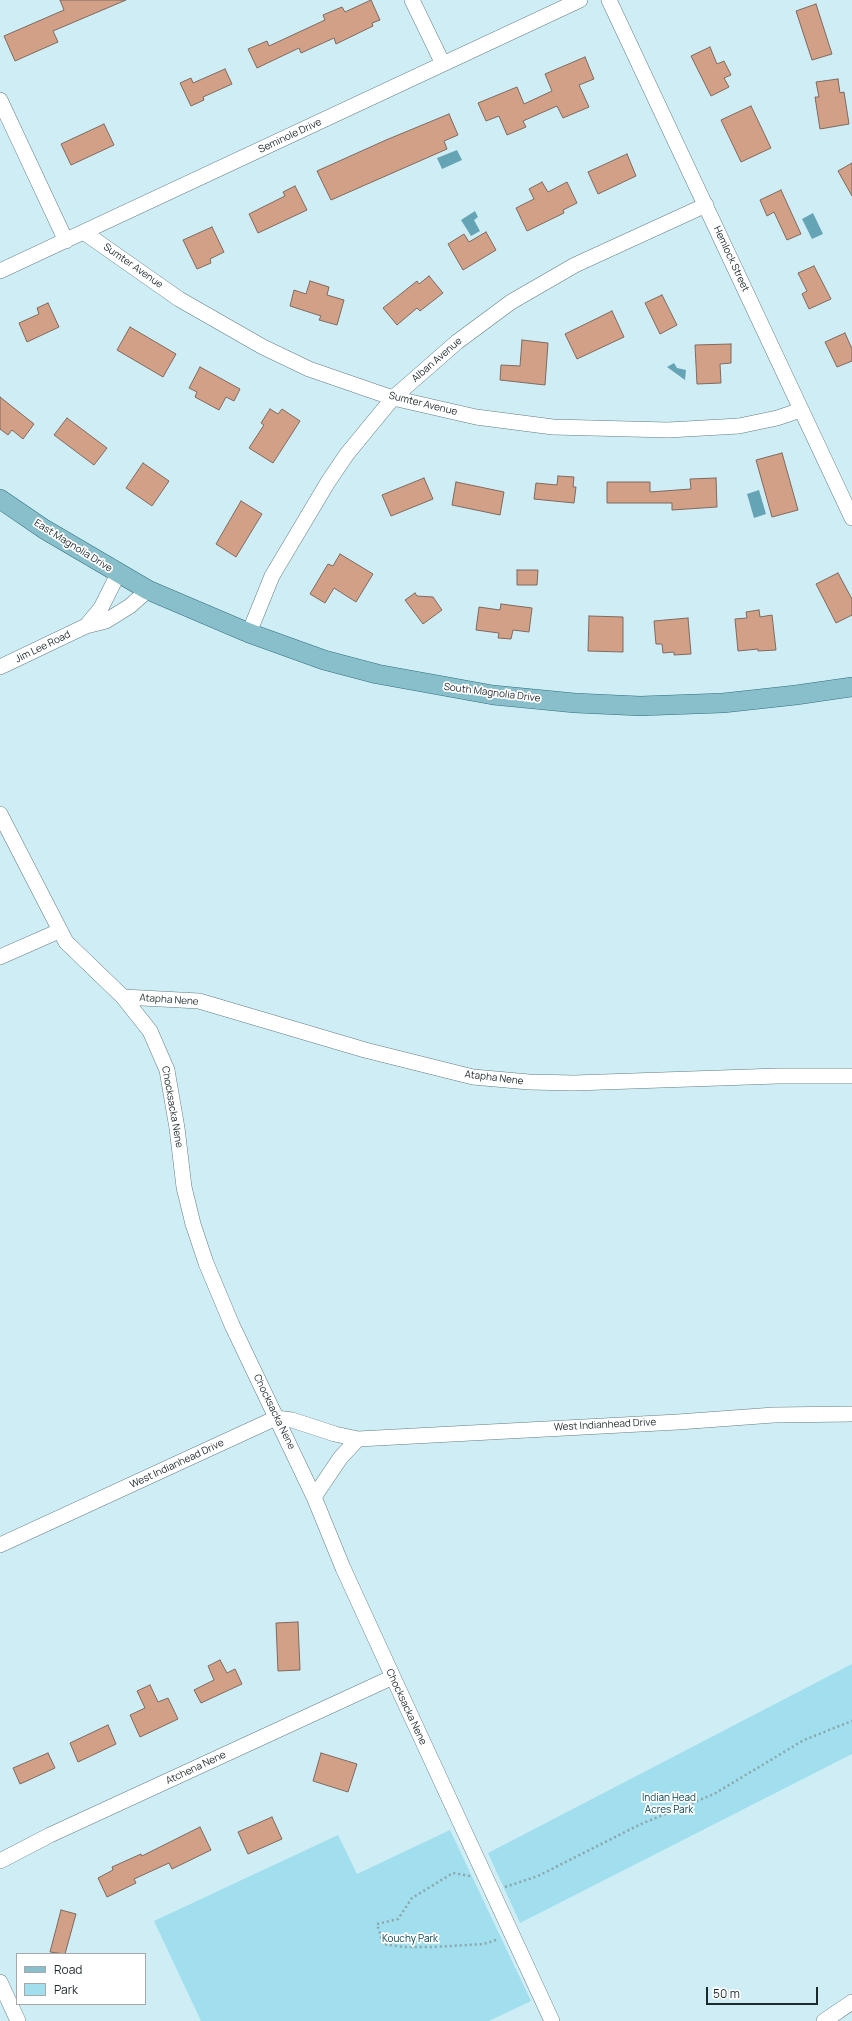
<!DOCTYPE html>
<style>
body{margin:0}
#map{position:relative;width:852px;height:2021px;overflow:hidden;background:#cfedf4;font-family:Manrope,sans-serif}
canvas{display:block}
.legend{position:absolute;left:16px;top:1953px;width:130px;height:52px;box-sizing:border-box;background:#fff;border:1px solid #a5a9ab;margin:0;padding:5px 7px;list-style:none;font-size:12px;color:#1e292c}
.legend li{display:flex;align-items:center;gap:8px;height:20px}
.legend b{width:20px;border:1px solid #a5a9ab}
.scale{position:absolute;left:706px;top:1987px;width:112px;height:18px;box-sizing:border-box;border:2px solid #1e292c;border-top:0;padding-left:5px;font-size:12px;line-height:14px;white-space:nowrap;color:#1e292c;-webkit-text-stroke:3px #fff;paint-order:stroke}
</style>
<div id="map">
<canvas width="852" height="2021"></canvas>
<ul class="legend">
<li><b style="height:5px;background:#88bfcb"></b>Road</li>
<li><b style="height:11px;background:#a1dfee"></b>Park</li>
</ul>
<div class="scale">50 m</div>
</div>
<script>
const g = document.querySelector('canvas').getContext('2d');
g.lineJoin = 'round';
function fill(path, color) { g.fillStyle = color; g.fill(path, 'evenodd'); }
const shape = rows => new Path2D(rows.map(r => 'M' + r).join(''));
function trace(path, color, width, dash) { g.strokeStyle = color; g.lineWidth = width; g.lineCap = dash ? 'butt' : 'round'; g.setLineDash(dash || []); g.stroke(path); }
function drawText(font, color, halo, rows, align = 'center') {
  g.font = font + ' Manrope,sans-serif'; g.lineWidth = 3.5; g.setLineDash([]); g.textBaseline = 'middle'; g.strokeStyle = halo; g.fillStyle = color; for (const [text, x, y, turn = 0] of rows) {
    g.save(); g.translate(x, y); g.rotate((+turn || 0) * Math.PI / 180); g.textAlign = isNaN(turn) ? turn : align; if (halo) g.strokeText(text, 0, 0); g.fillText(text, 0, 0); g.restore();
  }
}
fill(shape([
 [852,1664,852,1754,520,1923,488,1853],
 [450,1830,531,2001,489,2021,201,2021,154,1921,338,1835,357,1874]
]), '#a1dfee');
fill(shape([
 [457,150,462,160,442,169,437,158],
 [475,211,478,217,474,220,480,231,471,236,461,220],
 [813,213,823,234,812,239,802,219],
 [674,363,677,368,686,370,685,380,667,367],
 [759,490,766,514,754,518,747,494]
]), '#65a4b4');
const building = shape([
 [60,0,126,0,53,31,58,42,15,61,4,36,64,10,60,0],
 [371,0,380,20,372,23,373,26,336,44,334,38,301,53,299,48,257,68,248,49,267,41,269,46,325,20,323,15,342,7,345,12,371,0],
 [816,4,832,54,812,60,796,11,816,4],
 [710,47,717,64,724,61,731,75,724,78,729,87,711,96,691,56,710,47],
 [585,57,594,79,579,85,589,107,563,118,557,106,523,121,526,127,507,135,499,116,486,121,478,103,517,87,524,104,552,91,545,74,585,57],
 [225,69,232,84,203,97,204,100,191,106,180,83,191,78,193,83,225,69],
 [838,79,840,93,844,92,849,124,820,129,815,97,819,97,816,82,838,79],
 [751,106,771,148,741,162,721,120,751,106],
 [449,114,458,135,444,141,447,149,331,200,317,171,386,140,449,114],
 [104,124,114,145,71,165,61,144,104,124],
 [627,154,636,176,598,194,588,172,627,154],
 [852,163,852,196,838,171,852,163],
 [542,182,548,192,567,182,577,203,563,210,564,213,527,231,516,208,534,199,529,189,542,182],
 [295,186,307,210,258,233,249,214,285,196,283,192,295,186],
 [781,190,801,234,787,240,774,212,767,216,760,200,781,190],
 [212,227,224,252,210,259,211,263,197,269,183,240,212,227],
 [486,232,496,250,463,270,448,244,464,234,469,242,486,232],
 [814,266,831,299,809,309,802,294,807,291,798,273,814,266],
 [429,276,443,293,420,311,417,308,397,325,383,308,417,281,419,284,429,276],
 [310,281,329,287,327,295,344,300,337,325,319,320,321,316,290,306,294,290,306,294,310,281],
 [662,295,677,325,660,334,645,303,662,295],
 [48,303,59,327,27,342,19,323,39,314,37,308,48,303],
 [612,311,624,337,577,359,565,334,612,311],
 [130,327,176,354,163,377,117,350,130,327],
 [845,333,852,349,852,361,837,367,825,342,845,333],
 [522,340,548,343,545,385,500,380,501,365,520,366,522,340],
 [731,344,731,363,720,364,721,383,697,384,695,345,731,344],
 [200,367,240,389,234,401,226,397,219,410,195,397,197,392,189,388,200,367],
 [0,397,34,424,23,439,12,430,8,435,0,429,0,397],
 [270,409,278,414,282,409,300,421,273,463,249,448,264,425,261,423,270,409],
 [67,418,107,448,94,465,54,435,67,418],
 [782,453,798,510,772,517,756,460,782,453],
 [143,463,169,481,152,506,126,488,143,463],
 [558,476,574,477,573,487,576,487,574,503,534,499,536,483,557,485,558,476],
 [424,478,433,499,391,516,382,495,424,478],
 [716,478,717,507,672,510,672,503,607,503,607,482,650,482,650,492,691,489,690,479,716,478],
 [456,482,504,492,500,515,452,505,456,482],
 [241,501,262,514,236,557,216,544,241,501],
 [340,554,373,574,356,602,334,588,325,603,310,594,328,564,333,566,340,554],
 [517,570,538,570,537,585,517,585,517,570],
 [838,573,852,599,852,615,836,623,816,584,838,573],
 [415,593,417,596,433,597,442,610,423,624,405,600,415,593],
 [501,604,532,608,529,632,513,630,511,639,498,638,499,633,476,630,479,607,500,610,501,604],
 [759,610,760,617,772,615,776,650,758,651,758,649,738,651,735,619,747,618,746,612,759,610],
 [589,616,623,617,623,652,588,651,589,616],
 [688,618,691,654,674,655,674,652,663,653,662,644,656,644,654,621,688,618],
 [298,1622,300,1670,278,1671,276,1623,298,1622],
 [220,1660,227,1673,235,1669,242,1684,201,1703,194,1690,214,1680,208,1666,220,1660],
 [150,1685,158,1702,168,1698,178,1719,140,1737,130,1715,145,1708,137,1691,150,1685],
 [108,1725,116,1744,78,1762,70,1743,108,1725],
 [48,1753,55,1768,20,1784,13,1768,48,1753],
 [321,1753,357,1764,348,1792,313,1781,321,1753],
 [272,1817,282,1839,248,1854,238,1832,272,1817],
 [200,1827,211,1850,172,1869,169,1863,134,1879,136,1883,107,1897,98,1878,113,1870,112,1867,141,1854,142,1856,200,1827],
 [61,1910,76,1914,65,1954,50,1952,61,1910]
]);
fill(building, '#d2a087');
trace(building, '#7f695f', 1);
const minor = shape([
 [412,0,443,64],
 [609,0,852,518],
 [0,100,66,241],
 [85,233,179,299,263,347,309,369,393,398,476,417,553,427,668,430,739,426,777,418,801,410],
 [0,271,580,0],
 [86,626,101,608,118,574],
 [249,633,272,576,328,482,347,454,393,398,457,342,511,302,575,265,706,205],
 [0,667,86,626,106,621,130,606,148,590],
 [0,814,66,942,123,997,150,1031,167,1070,177,1128,184,1187,193,1224,206,1263,232,1325,314,1497,343,1568,393,1677,552,2021],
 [0,957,59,931],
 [123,997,199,1001,365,1050,473,1077,529,1082,574,1083,778,1076,852,1076],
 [314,1497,341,1457,358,1439],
 [0,1545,276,1418,292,1420,335,1434,358,1439,678,1422,774,1415,852,1414],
 [0,1861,50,1835,393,1677],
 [0,1982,18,2021],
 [824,2021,852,2002]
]);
const major = shape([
 [0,499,44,529,148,590,249,633,324,660,377,674,493,695,575,703,640,706,723,703,796,695,852,687]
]);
trace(minor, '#627d84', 16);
trace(major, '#306f7d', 20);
trace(shape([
 [470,1876,453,1873,412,1898,398,1919,377,1924,383,1944,403,1947,433,1947,484,1944,499,1939],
 [505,1887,538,1876,641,1824,714,1794,804,1740,852,1721]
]), '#8da4a9', 2.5, [2, 3]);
trace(minor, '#fff', 15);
trace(major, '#88bfcb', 19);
drawText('10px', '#1e292c', '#fff', [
 ["Seminole Drive",290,136,-25],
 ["Hemlock Street",731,259,65],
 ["Sumter Avenue",133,266,35],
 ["Alban Avenue",437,360,-41],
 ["Sumter Avenue",423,404,14],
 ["East Magnolia Drive",73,546,32],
 ["Jim Lee Road",43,647,-26],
 ["South Magnolia Drive",492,693,7],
 ["Atapha Nene",169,1000,4],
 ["Atapha Nene",494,1078,7],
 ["Chocksacka Nene",172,1107,80],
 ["Chocksacka Nene",274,1412,64],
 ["West Indianhead Drive",605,1425,-3],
 ["West Indianhead Drive",177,1464,-25],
 ["Chocksacka Nene",406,1707,65],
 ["Atchena Nene",196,1768,-25]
]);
drawText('10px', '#06434e', '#fff', [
 ["Indian Head",669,1798],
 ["Acres Park",669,1810],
 ["Kouchy Park",410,1939]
]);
</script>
